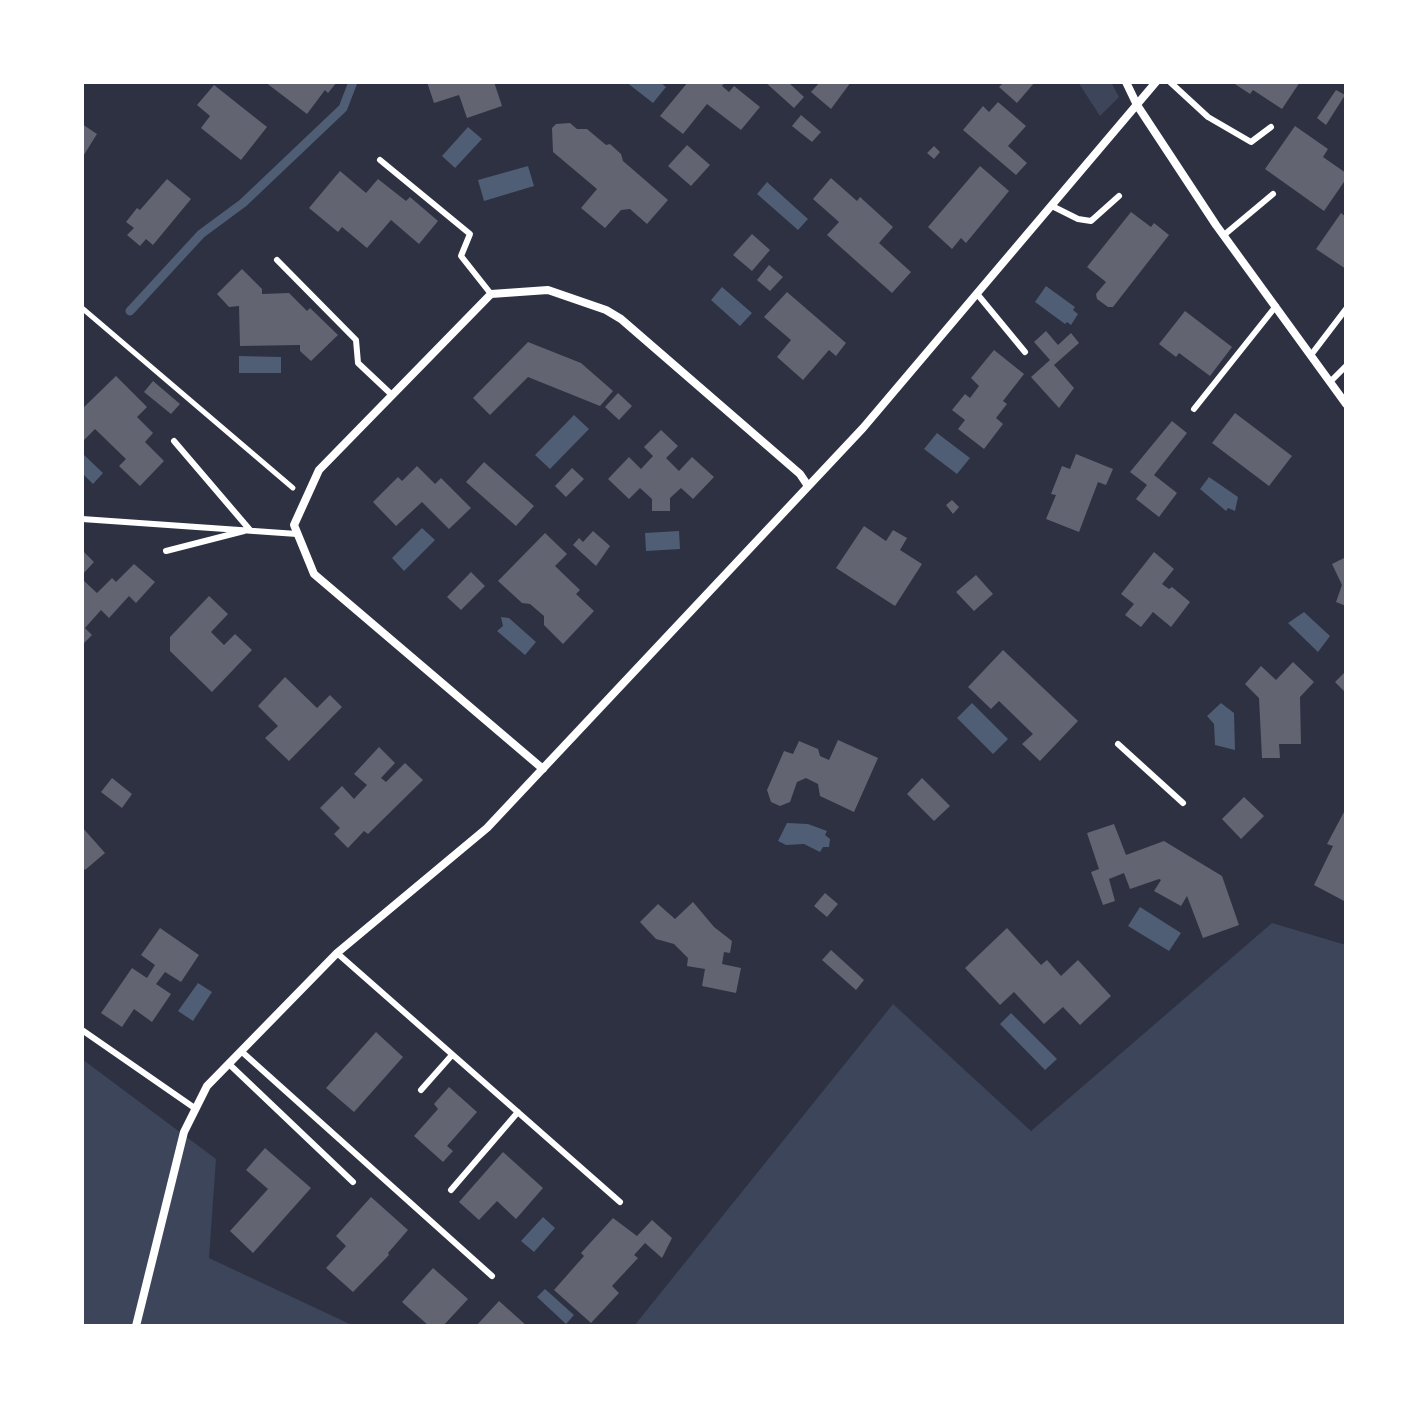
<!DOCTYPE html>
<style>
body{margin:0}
#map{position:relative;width:1428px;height:1408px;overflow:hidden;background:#2d3142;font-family:"Space Grotesk",sans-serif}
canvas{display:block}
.frame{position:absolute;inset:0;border:84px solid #fff;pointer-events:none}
</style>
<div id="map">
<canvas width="1428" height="1408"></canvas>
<div class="frame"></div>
</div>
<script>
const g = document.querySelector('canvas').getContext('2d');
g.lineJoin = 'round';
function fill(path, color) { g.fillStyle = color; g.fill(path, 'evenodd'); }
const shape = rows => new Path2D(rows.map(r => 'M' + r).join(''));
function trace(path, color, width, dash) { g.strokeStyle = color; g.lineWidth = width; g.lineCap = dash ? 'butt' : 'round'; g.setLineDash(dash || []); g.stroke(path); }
fill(shape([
 [1078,82,1111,82,1119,97,1100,116],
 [1272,923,1346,945,1346,1326,634,1326,893,1004,1031,1131],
 [82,1059,216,1159,209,1258,354,1326,82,1326]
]), '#3c4559');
fill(shape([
 [626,82,660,82,666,87,653,103],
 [468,127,482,139,455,168,442,156],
 [528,166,534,186,484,201,478,180],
 [767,182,808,219,798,230,757,194],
 [1046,286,1075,307,1073,310,1078,314,1071,325,1067,322,1065,324,1035,302],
 [722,287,752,313,740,326,711,300],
 [239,356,281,357,281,373,239,373],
 [574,415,589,429,550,469,535,455],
 [937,433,970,458,957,474,924,449],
 [82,453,103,473,93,484,82,473],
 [1209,477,1238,497,1235,511,1228,508,1226,511,1200,489],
 [422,528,435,540,404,571,392,558],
 [679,531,680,549,646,551,645,533],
 [1304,612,1330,636,1318,652,1288,623],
 [501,617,509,618,536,642,525,655,497,631,503,626],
 [972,703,1008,739,993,754,957,718],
 [1221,703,1234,713,1235,750,1215,745,1214,724,1207,716],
 [787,823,808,824,827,831,825,835,830,839,829,847,823,847,820,852,804,844,786,845,778,841],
 [1140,907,1181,933,1169,951,1128,926],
 [198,983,212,992,193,1021,178,1011],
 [1011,1013,1057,1059,1045,1070,1000,1024],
 [543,1217,555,1228,534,1252,521,1241],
 [545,1289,574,1315,566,1324,537,1297]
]), '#4f5d75');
trace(shape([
 [130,311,201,234,243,203,343,108,353,82]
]), '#4f5d75', 9);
fill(shape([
 [265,82,337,82,328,93,325,90,307,114],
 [427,82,494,82,502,106,467,118,459,95,434,103],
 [688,82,725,82,722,86,729,92,734,86,760,107,741,130,707,104,683,134,660,116],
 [765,82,788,82,804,97,794,108],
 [820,82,851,82,831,109,811,92],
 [1004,82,1035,82,1017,103,999,87],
 [1232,82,1300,82,1282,109,1253,90,1250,94],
 [214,85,267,127,241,160,201,128,210,116,197,105],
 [1336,90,1345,95,1326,125,1317,118],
 [998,102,1026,126,1008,146,1027,163,1016,175,963,130,983,106,989,112],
 [801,115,821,132,812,142,792,126],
 [570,123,577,129,587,129,606,145,610,144,621,154,623,161,668,200,647,224,630,209,621,210,605,228,581,208,597,189,553,152,552,128,556,124],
 [82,124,97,134,82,158],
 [1295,126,1328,149,1323,157,1346,173,1346,179,1324,211,1265,169],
 [687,145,710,165,691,186,668,166],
 [934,146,940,152,934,159,927,153],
 [980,166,1009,191,966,243,961,238,952,249,928,227],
 [340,171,366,193,378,179,406,201,410,197,438,221,419,244,391,220,367,248,342,227,338,232,309,208],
 [831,178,857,201,860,197,893,227,879,243,911,272,892,293,827,235,839,222,813,199],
 [167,179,191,199,153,245,146,239,140,246,127,235,134,228,126,222,137,208,140,210],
 [1131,212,1151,227,1154,223,1169,235,1113,307,1108,307,1097,299,1096,294,1106,282,1087,267],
 [1341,213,1346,217,1346,269,1316,249],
 [752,234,770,250,752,271,733,255],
 [769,265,783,277,770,291,757,280],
 [242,269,262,289,262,294,289,293,307,311,310,308,338,335,311,361,300,351,300,345,240,346,239,306,229,307,217,294],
 [787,292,846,343,836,356,829,350,803,380,777,357,791,340,764,317],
 [1185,311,1232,347,1210,376,1179,353,1176,357,1159,344],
 [1046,331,1058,345,1071,333,1079,343,1054,365,1074,388,1059,408,1031,377,1050,360,1034,342],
 [528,342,581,363,613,391,600,406,528,377,490,415,473,398],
 [994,350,1024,374,1003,401,1007,404,996,418,1003,424,984,449,958,429,965,420,952,410,965,394,970,398,979,386,971,378],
 [116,376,147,407,137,417,153,433,145,442,164,461,140,486,119,466,126,459,95,429,84,440,82,437,82,409],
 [153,381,180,404,171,414,144,392],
 [618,393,632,406,619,420,605,407],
 [1235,413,1292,456,1269,486,1212,443],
 [1172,421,1187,433,1154,475,1177,493,1159,517,1136,499,1147,485,1130,472],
 [661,430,678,446,666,458,679,471,692,457,714,477,693,499,681,488,670,498,670,511,652,511,652,499,640,488,629,499,608,479,629,457,641,469,653,456,644,447],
 [1076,454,1113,469,1106,485,1098,482,1079,532,1046,519,1056,495,1051,494,1062,466,1070,469],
 [484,462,534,506,516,526,466,482],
 [417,466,435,484,441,478,471,508,449,529,422,502,396,526,373,502,398,477,402,481],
 [572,468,584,479,566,497,555,486],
 [952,500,959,507,953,514,946,505],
 [864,526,886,541,893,530,907,538,900,550,922,564,895,606,836,568],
 [593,531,610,546,596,566,573,545,579,538,583,542],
 [545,533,567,554,555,566,580,590,576,594,594,611,563,644,544,625,544,616,530,604,522,603,498,581],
 [82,550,94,562,82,575],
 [1154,552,1174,569,1162,584,1169,589,1172,587,1190,602,1171,627,1153,612,1141,627,1125,615,1134,604,1121,594],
 [1346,557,1346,606,1336,602,1342,585,1332,564],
 [134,564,155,582,136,603,129,596,109,618,101,610,85,628,92,635,82,645,82,579,97,593,112,578,116,582],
 [471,572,485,586,461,610,447,597],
 [976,575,993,594,974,611,956,592],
 [209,596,228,614,211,632,224,645,235,634,252,650,212,692,170,651,170,637],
 [1003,650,1078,721,1040,761,1022,744,1033,734,999,701,991,709,968,687],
 [1293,662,1314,682,1300,697,1301,744,1279,744,1280,758,1262,758,1259,698,1245,684,1261,666,1276,680],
 [1346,671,1346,693,1335,682],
 [285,677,317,708,330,695,342,707,289,761,265,738,278,726,258,706],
 [838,740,878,758,854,812,820,796,818,784,806,778,797,782,790,802,780,806,771,802,767,790,784,751,793,754,799,741,818,749,820,756,829,760],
 [379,747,395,763,381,778,386,782,405,763,423,780,368,834,364,831,348,848,334,834,340,828,320,808,342,786,354,799,367,785,354,774],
 [112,778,132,794,122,808,101,792],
 [922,778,950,806,934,821,907,794],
 [1244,797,1264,816,1241,839,1222,819],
 [1344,812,1346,813,1346,876,1344,880,1346,881,1346,902,1314,885,1333,846,1327,844],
 [1114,824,1126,855,1164,841,1222,876,1239,925,1203,938,1187,896,1181,906,1154,891,1161,880,1159,879,1130,889,1124,873,1109,879,1115,901,1103,905,1091,872,1099,869,1087,833],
 [82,827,105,853,85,870,82,866],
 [825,893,838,904,827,917,814,906],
 [693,902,714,927,732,941,730,953,724,952,722,964,741,968,736,993,702,986,705,969,687,966,688,958,674,944,656,939,640,922,658,904,675,919],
 [160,928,199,955,181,982,165,972,156,984,171,994,152,1022,134,1009,122,1027,101,1013,132,968,147,978,155,965,141,955],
 [1007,928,1041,965,1047,960,1061,976,1078,960,1111,996,1080,1025,1063,1007,1044,1024,1014,992,1000,1005,965,968],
 [831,950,864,980,856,990,822,960],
 [376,1032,403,1057,354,1112,326,1088],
 [449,1087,477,1112,447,1146,453,1151,443,1162,414,1136,438,1109,434,1104],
 [265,1148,311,1188,253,1253,230,1231,268,1189,246,1170],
 [503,1152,543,1188,516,1219,497,1201,479,1220,459,1202],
 [371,1197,408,1230,388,1253,389,1255,353,1292,326,1268,346,1246,336,1236],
 [613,1218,637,1236,652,1220,672,1238,662,1258,645,1243,634,1255,638,1258,612,1286,619,1293,591,1323,554,1290,584,1256,581,1253],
 [433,1268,468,1299,443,1326,429,1326,402,1302],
 [499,1301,527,1326,476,1326]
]), '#626471');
trace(shape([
 [82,308,293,488]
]), '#fff', 5);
trace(shape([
 [1170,82,1208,117,1251,142,1271,127],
 [380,160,470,234,461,256,491,294],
 [1052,206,1078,219,1091,221,1119,196],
 [1224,235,1273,194],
 [277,260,356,340,358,363,392,395],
 [978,295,1025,352],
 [1311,355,1346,309],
 [1330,382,1346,366],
 [1194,409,1276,306],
 [174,441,250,530],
 [82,519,297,534],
 [166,551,244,531],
 [1118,744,1183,803],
 [337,953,620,1202],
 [82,1030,196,1109],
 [241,1051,492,1276],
 [229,1064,353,1182],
 [421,1090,452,1055],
 [451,1190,518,1112]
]), '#fff', 6);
trace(shape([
 [1126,82,1137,105,1216,225,1346,404],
 [543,769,314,574,294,525,319,470,491,294,548,290,606,310,621,319,800,474,808,486],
 [136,1326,184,1132,207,1086,337,953,487,828,863,428,1156,82]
]), '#fff', 8);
</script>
